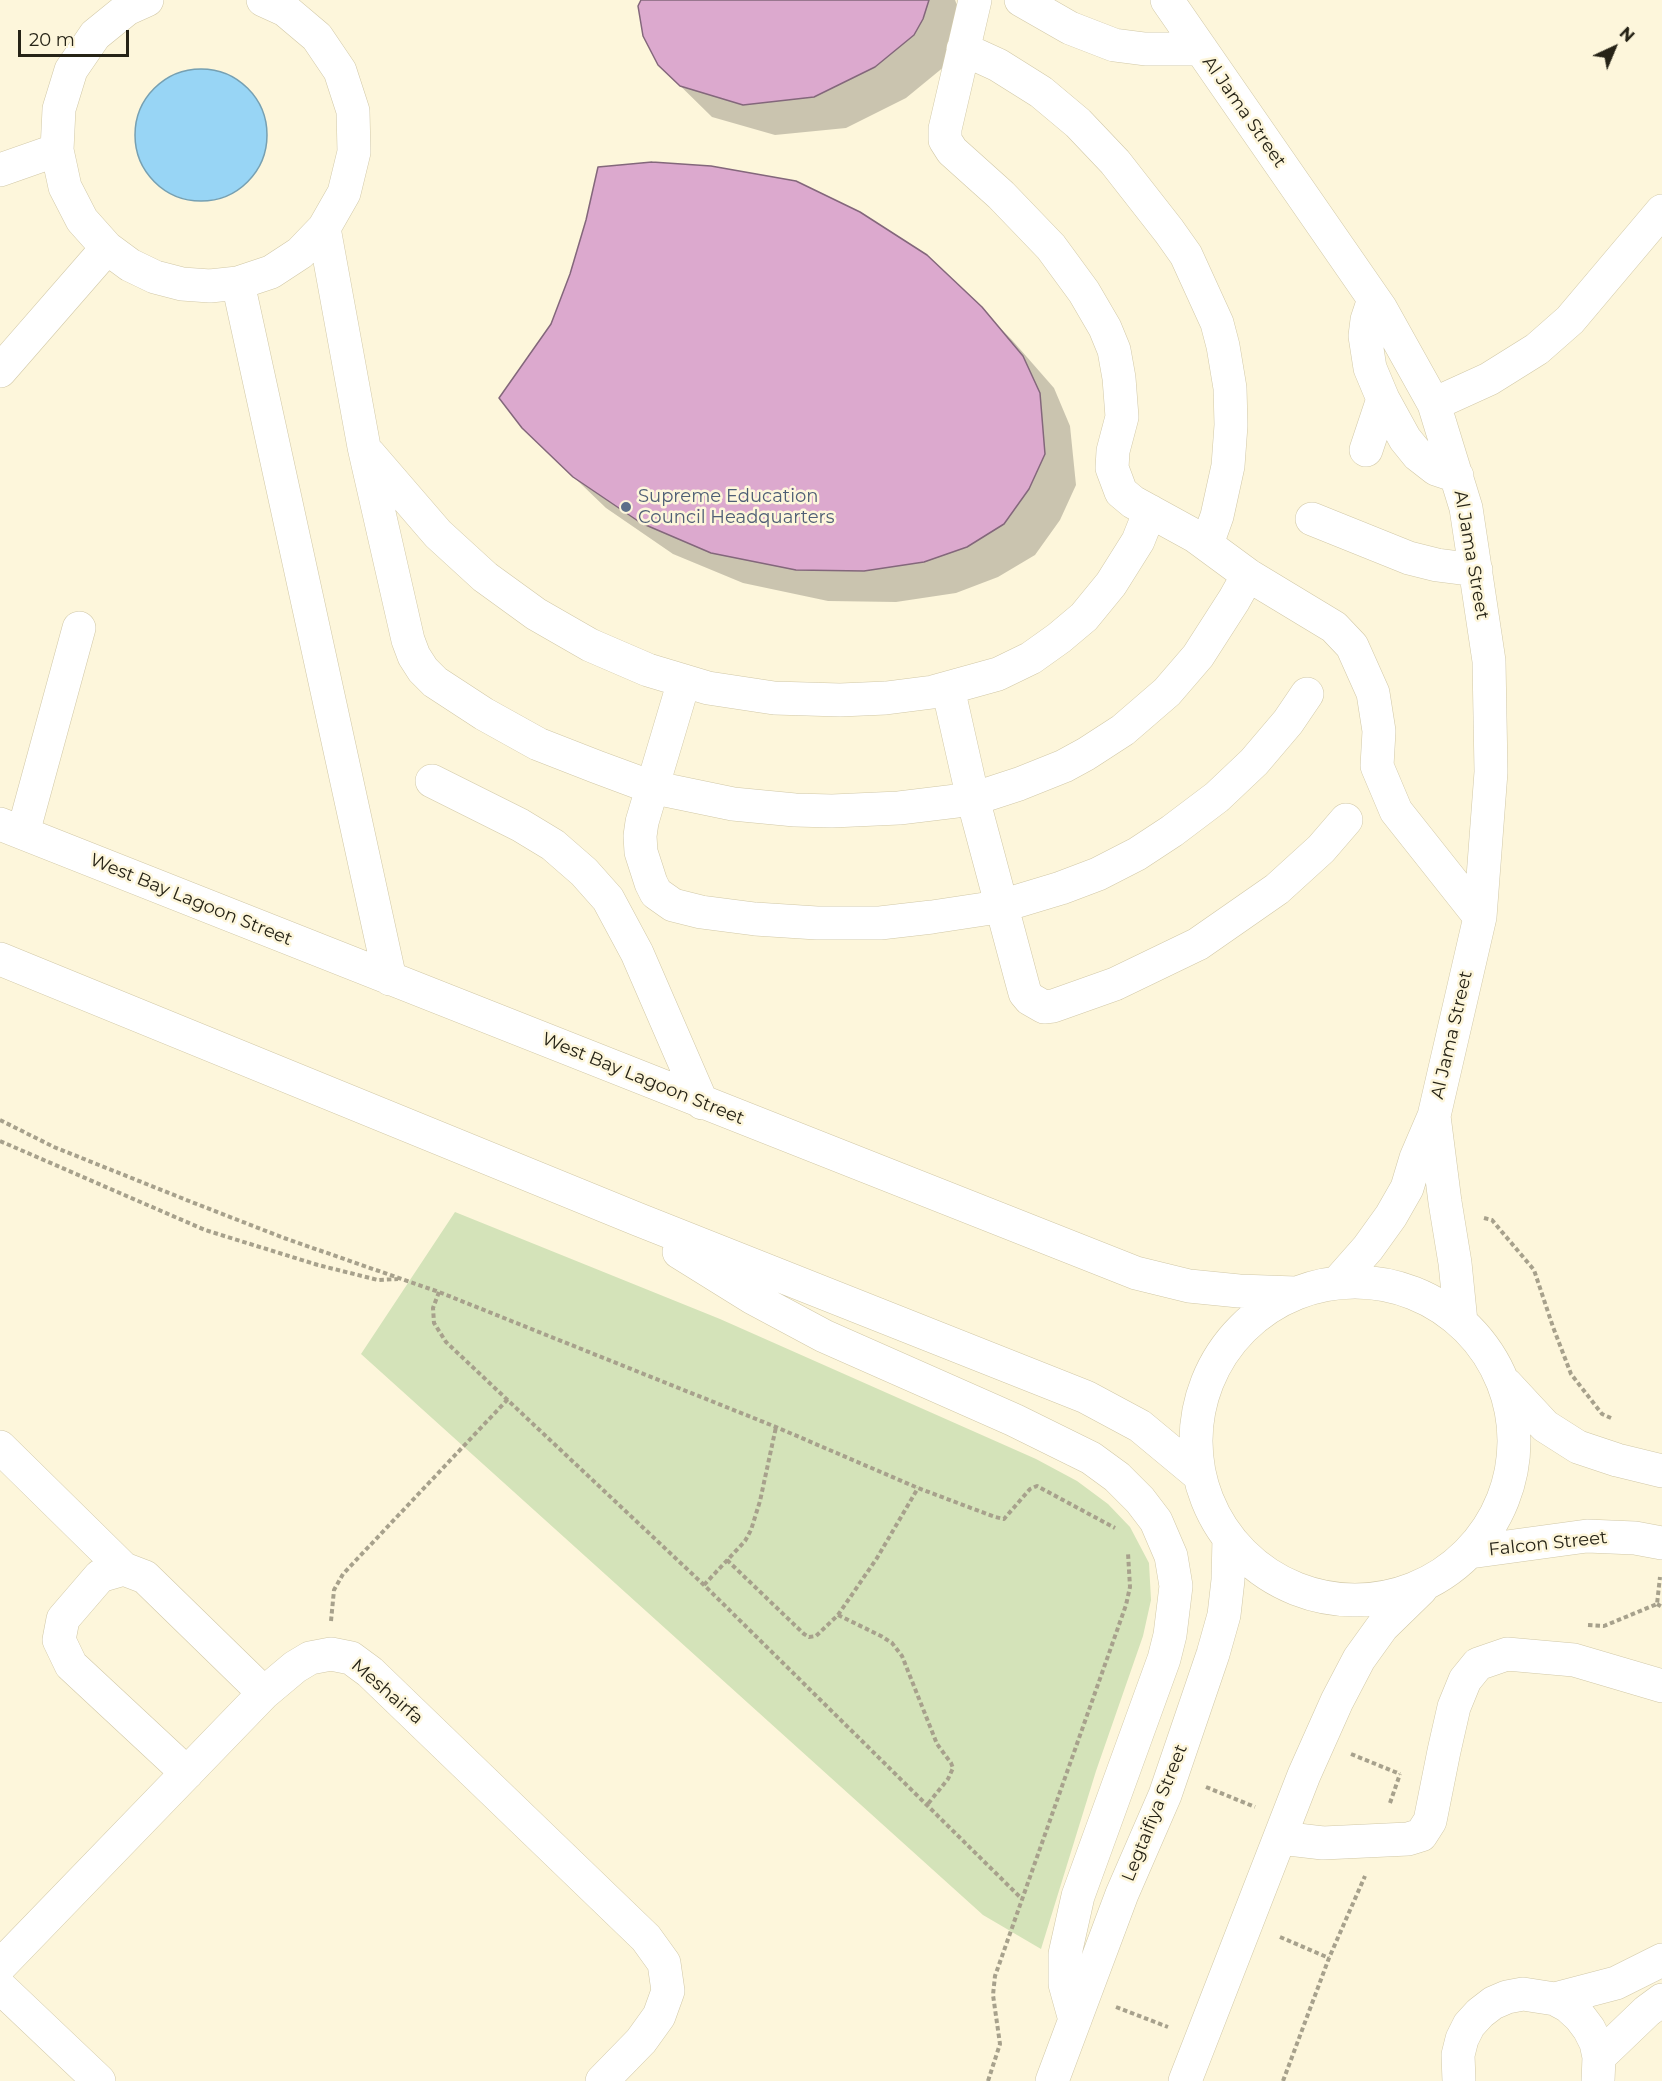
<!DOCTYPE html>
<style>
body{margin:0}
#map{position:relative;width:1662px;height:2081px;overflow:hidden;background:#fdf6db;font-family:Montserrat,sans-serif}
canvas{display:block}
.north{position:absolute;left:1584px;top:18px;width:60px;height:60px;-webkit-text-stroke:4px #fdf6db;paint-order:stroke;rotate:44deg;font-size:16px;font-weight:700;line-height:24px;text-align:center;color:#262316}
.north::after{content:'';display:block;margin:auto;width:21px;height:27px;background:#262316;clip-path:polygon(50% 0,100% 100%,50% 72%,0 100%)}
.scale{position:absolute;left:18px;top:30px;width:111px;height:27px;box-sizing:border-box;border:3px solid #262316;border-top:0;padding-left:8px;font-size:18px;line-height:21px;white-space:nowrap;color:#262316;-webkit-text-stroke:4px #fdf6db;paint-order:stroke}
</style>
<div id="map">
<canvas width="1662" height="2081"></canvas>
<div class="north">N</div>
<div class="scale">20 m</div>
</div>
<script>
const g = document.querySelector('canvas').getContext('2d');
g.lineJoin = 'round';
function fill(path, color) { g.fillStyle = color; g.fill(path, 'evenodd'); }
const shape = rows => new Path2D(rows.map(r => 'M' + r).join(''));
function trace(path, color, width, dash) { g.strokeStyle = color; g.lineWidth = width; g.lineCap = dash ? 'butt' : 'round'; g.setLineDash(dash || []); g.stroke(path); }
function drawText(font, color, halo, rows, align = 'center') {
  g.font = font + ' Montserrat,sans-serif'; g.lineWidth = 5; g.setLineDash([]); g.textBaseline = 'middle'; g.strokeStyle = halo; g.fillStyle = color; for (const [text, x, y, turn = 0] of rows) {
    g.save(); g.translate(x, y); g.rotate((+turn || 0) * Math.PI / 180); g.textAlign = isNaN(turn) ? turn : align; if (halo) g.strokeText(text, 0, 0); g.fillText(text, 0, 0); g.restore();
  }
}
fill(shape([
 [455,1212,720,1319,1036,1459,1077,1481,1108,1504,1130,1527,1149,1563,1151,1600,1143,1636,1096,1771,1041,1949,983,1915,361,1354]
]), '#d4e3b9');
const water = shape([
 '135 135a66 66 0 1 1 132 0a66 66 0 1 1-132 0Z'
]);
fill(water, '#98d5f5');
trace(water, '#76a0b2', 1.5);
fill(shape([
 [643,0,955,0,957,5,945,66,906,98,846,128,775,135,712,117,659,65],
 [980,308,1012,340,1054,388,1070,426,1076,485,1060,520,1035,555,998,577,956,593,896,602,828,601,743,583,673,554,606,508,555,459]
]), '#0003');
const building = shape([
 [641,0,929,0,923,19,914,35,875,67,814,97,743,105,680,86,658,65,643,36,638,6,641,0],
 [652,162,711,166,796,181,860,212,927,255,982,307,1023,356,1040,393,1045,454,1029,489,1004,524,967,547,924,562,864,571,796,570,711,553,641,523,573,477,522,428,499,398,551,324,570,274,586,220,598,167,652,162]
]);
fill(building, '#dca9ce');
trace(building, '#83677b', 1.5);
const minor = shape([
 [147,0,127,9,95,35,71,70,59,109,57,150,65,187,82,220,107,248,130,265,155,277,182,284,210,286,238,283,271,272,300,253,324,228,344,193,354,152,353,111,340,71,317,37,285,10,263,0],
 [975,0,945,129,945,140,952,151,1001,195,1051,247,1084,292,1105,328,1114,350,1119,378,1122,417,1113,451,1112,468,1121,492,1133,502,1195,536,1248,575,1334,627,1352,646,1373,693,1379,731,1377,766,1396,811,1480,917],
 [1021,0,1070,28,1114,45,1145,49,1201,49],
 [1167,0,1381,309,1434,404,1466,508,1489,661,1491,772,1480,917,1434,1116,1416,1158,1407,1188,1391,1216,1368,1248,1338,1282],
 [963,49,998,65,1041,92,1078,123,1115,162,1169,231,1186,255,1217,323,1223,346,1230,388,1231,425,1228,466,1217,516,1207,544],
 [0,170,57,150],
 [324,228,364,447,408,640,414,656,423,670,435,682,484,714,538,744,597,767,651,787,733,804,795,810,832,811,899,808,973,799,1019,784,1064,766,1086,754,1123,730,1167,692,1198,656,1234,600,1248,575],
 [238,283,390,979],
 [1374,299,1367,320,1365,336,1370,368,1383,399,1405,439,1418,455,1436,469,1457,476],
 [0,371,107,248],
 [1434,404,1489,379,1537,349,1570,320,1662,211],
 [1366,450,1383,399],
 [369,454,438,534,485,577,536,614,590,645,648,670,708,688,774,698,840,700,886,698,933,692,998,674,1031,658,1059,638,1084,617,1111,584,1138,541,1150,511],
 [1312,519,1409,558,1437,565,1476,570],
 [684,681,642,822,640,836,641,852,651,883,656,893,673,905,701,912,755,919,817,923,880,923,932,917,998,907,1061,888,1098,874,1137,854,1172,831,1217,797,1254,762,1288,722,1307,694],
 [948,688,973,799,1022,982,1025,993,1030,999,1044,1007,1053,1006,1115,984,1198,944,1277,889,1321,849,1346,820],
 [432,781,520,825,553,845,584,872,608,899,637,953,702,1103],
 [0,824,1136,1273,1189,1286,1239,1291,1295,1293],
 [23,833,79,628],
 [0,959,637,1219,1086,1397,1140,1426,1199,1475],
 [1434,1116,1445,1202,1455,1263,1461,1322],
 [679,1252,753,1298,824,1336,1014,1420,1091,1458,1117,1477,1140,1500,1156,1521,1171,1556,1176,1586,1170,1635,1164,1659,1078,1896,1065,1954,1065,1984,1075,2020],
 '1196 1441a159 159 0 1 1 318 0a159 159 0 1 1-318 0Z',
 [1506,1384,1545,1426,1578,1447,1617,1460,1662,1471],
 [0,1447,124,1569],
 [1470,1552,1587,1536,1635,1538,1662,1543],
 [187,1773,71,1665,59,1640,63,1619,100,1576,124,1569,145,1577,264,1693],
 [1280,1838,1323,1843,1408,1839,1421,1835,1430,1821,1444,1751,1454,1707,1465,1680,1478,1664,1507,1654,1574,1660,1662,1686],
 [0,1966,264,1693,295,1667,310,1658,331,1654,351,1658,370,1672,646,1938,664,1963,668,1991,659,2016,641,2041,602,2081],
 [0,1987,99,2081],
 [1555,1999,1616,1983,1662,1960],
 [1599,2057,1647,2011,1662,2000],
 [1052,2081,1122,1894,1165,1795,1213,1654,1224,1615,1228,1580,1229,1538],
 [1185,2081,1304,1775,1337,1701,1359,1659,1382,1627,1421,1589],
 [1459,2081,1458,2055,1462,2039,1469,2025,1480,2013,1493,2003,1507,1997,1523,1994,1555,1999,1568,2006,1580,2017,1589,2029,1596,2043,1599,2057,1598,2081]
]);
trace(minor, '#d1c8a7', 34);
trace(shape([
 [0,1120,54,1147,189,1201,284,1238,439,1292,776,1427,918,1488,995,1517,1004,1519,1030,1489,1037,1486,1115,1528],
 [0,1141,205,1230,318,1265,378,1280,398,1279],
 [1484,1218,1492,1220,1534,1270,1553,1327,1571,1374,1602,1414,1611,1418],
 [439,1292,433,1308,434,1323,446,1342,704,1585,1022,1899],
 [727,1560,804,1634,809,1637,816,1636,838,1615,877,1558,918,1488],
 [704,1585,745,1541,751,1530,760,1501,776,1427],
 [1657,1604,1662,1607],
 [838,1615,881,1636,892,1643,902,1656,937,1744,951,1763,953,1768,948,1779,927,1805],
 [331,1621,334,1590,343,1574,508,1399],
 [1588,1625,1604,1626,1657,1604,1660,1577],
 [1351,1754,1400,1774],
 [1206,1787,1255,1807],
 [1390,1803,1400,1774],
 [1280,1937,1329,1958],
 [1116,2007,1168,2027],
 [988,2081,1000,2044,993,1995,995,1976,1126,1605,1130,1587,1128,1553],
 [1283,2081,1329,1958,1365,1876]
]), '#a7a18c', 4, [4.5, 3]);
trace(minor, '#fff', 33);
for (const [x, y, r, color] of [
 [626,507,6,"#5c6f8a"]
]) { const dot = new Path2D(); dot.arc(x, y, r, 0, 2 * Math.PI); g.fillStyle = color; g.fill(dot); trace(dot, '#fdf6db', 2); }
drawText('18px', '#262316', '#fdf6db', [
 ["Al Jama Street",1244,112,55],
 ["Al Jama Street",1471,555,80],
 ["West Bay Lagoon Street",191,900,22],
 ["Al Jama Street",1452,1035,-77],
 ["West Bay Lagoon Street",643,1079,22],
 ["Falcon Street",1548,1544,-6],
 ["Meshairfa",387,1692,41],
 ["Legtaifiya Street",1155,1813,-68]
]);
drawText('18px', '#4e5e75', '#fdf6db', [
 ["Supreme Education",638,497],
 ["Council Headquarters",638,518]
], 'left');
</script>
